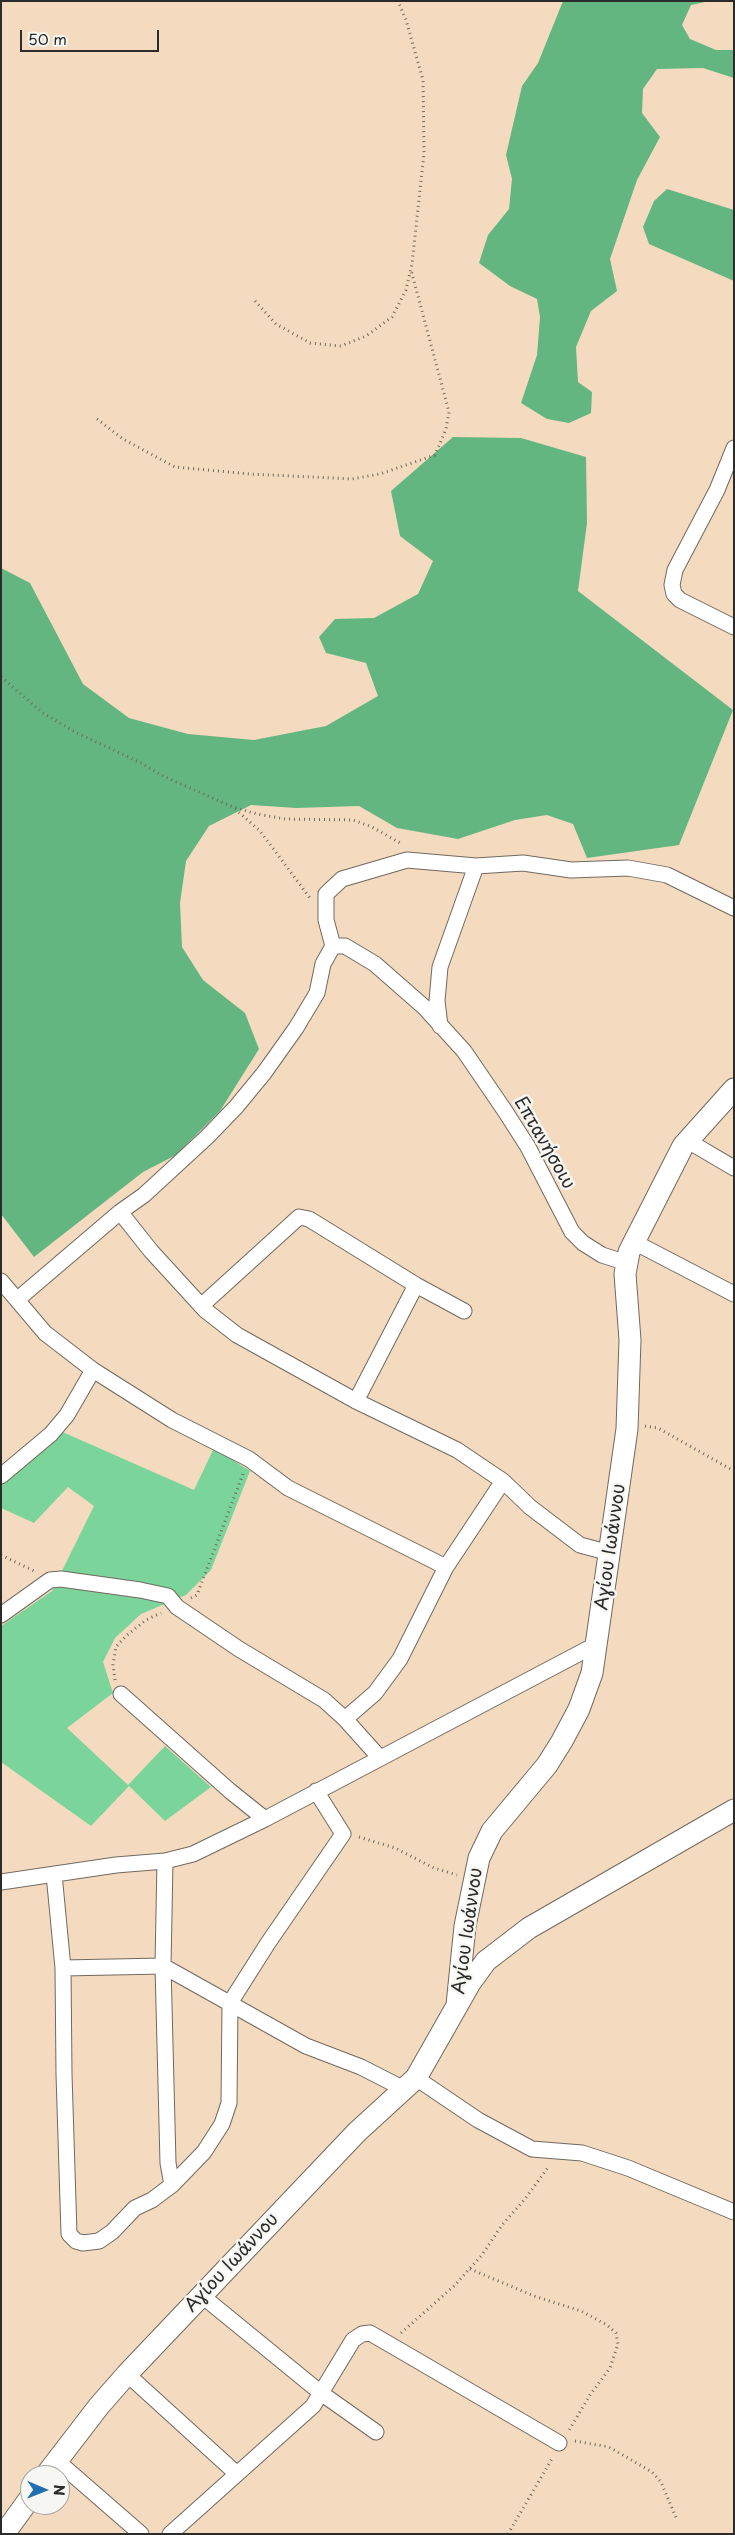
<!DOCTYPE html>
<meta charset="utf-8">
<style>
body{margin:0}
#map{position:relative;width:735px;height:2535px;overflow:hidden;background:#f4dbbf;font-family:"Playpen Sans",sans-serif}
canvas{display:block}
.frame{position:absolute;inset:0;border:2px solid #2b2b2b;pointer-events:none}
.north{position:absolute;left:20px;top:2465px;width:50px;height:50px;box-sizing:border-box;background:#f6f6f2;border:1px solid #a5a5a2;border-radius:50%;rotate:91deg;font-size:14px;font-weight:700;line-height:20px;text-align:center;color:#2b2b2b}
.north::after{content:'';display:block;margin:auto;width:18px;height:22px;background:#1f6fb2;clip-path:polygon(50% 0,100% 100%,50% 72%,0 100%)}
.scale{position:absolute;left:20px;top:30px;width:139px;height:22px;box-sizing:border-box;border:2px solid #2b2b2b;border-top:0;padding-left:6px;font-size:15px;line-height:18px;white-space:nowrap;color:#2b2b2b;-webkit-text-stroke:4px #f6f6f2;paint-order:stroke}
</style>
<div id="map">
<canvas width="735" height="2535"></canvas>
<div class="frame"></div>
<div class="north">N</div>
<div class="scale">50 m</div>
</div>
<script>
const g = document.querySelector('canvas').getContext('2d');
g.lineJoin = 'round';
function fill(path, color) { g.fillStyle = color; g.fill(path, 'evenodd'); }
const shape = rows => new Path2D(rows.map(r => 'M' + r).join(''));
function trace(path, color, width, dash) { g.strokeStyle = color; g.lineWidth = width; g.lineCap = dash ? 'butt' : 'round'; g.setLineDash(dash || []); g.stroke(path); }
function drawText(font, color, halo, rows, align = 'center') {
  g.font = font + ' "Playpen Sans",sans-serif'; g.lineWidth = 5; g.setLineDash([]); g.textBaseline = 'middle'; g.strokeStyle = halo; g.fillStyle = color; for (const [text, x, y, turn = 0] of rows) {
    g.save(); g.translate(x, y); g.rotate((+turn || 0) * Math.PI / 180); g.textAlign = isNaN(turn) ? turn : align; if (halo) g.strokeText(text, 0, 0); g.fillText(text, 0, 0); g.restore();
  }
}
fill(shape([
 [58,1430,194,1490,214,1448,250,1471,211,1570,186,1595,141,1614,115,1638,103,1662,113,1693,67,1728,128,1785,165,1746,211,1787,165,1821,129,1786,91,1826,1,1762,1,1626,52,1591,94,1506,68,1487,34,1523,1,1508,1,1476]
]), '#7bd499');
fill(shape([
 [563,1,710,1,691,5,682,25,690,39,716,50,734,50,734,78,703,68,657,69,643,89,642,113,660,137,637,180,610,259,617,291,591,311,576,347,578,382,592,392,591,413,569,423,547,419,521,403,537,355,540,317,537,299,510,286,479,263,488,235,509,209,512,179,506,155,522,86,538,63],
 [667,189,734,210,734,281,649,244,643,227,654,201],
 [453,437,521,438,586,457,587,523,578,591,733,710,679,845,587,858,573,824,547,815,515,820,458,839,397,828,359,806,296,808,251,805,209,826,186,861,180,903,182,947,203,980,245,1013,259,1049,220,1111,176,1155,143,1172,34,1257,1,1214,1,568,30,583,83,684,129,718,188,734,254,740,326,726,378,696,366,663,326,653,319,637,335,619,374,618,418,594,433,561,400,536,391,491]
]), '#64b681');
const street = shape([
 [734,448,717,490,675,570,672,585,674,594,680,600,734,627],
 [333,946,326,920,326,894,342,879,407,860,476,866],
 [440,1026,437,1001,440,967,476,866,523,863,571,870,628,868,667,875,734,908],
 [688,1141,734,1168],
 [120,1212,151,1251,205,1310,237,1335,356,1401,457,1450,503,1481,530,1507,580,1545,610,1553],
 [634,1242,734,1294],
 [1,1281,45,1333,93,1370,172,1420,249,1459,288,1488,446,1567],
 [18,1299,120,1212,144,1195,207,1137,236,1107,264,1073,296,1028,317,993,323,964,333,946,345,946,375,964,424,1007,464,1051,505,1111,528,1147,572,1232,583,1243,602,1255,627,1263],
 [201,1306,299,1217,309,1219,416,1285,464,1311],
 [356,1401,416,1285],
 [1,1476,51,1434,67,1415,93,1370],
 [1,1615,50,1580,61,1579,140,1590,168,1596,177,1607,239,1649,324,1700,345,1719,380,1758],
 [121,1694,230,1791,265,1819],
 [345,1719,375,1693,400,1659,446,1567,503,1481],
 [165,1861,163,1966,168,2163,172,2185],
 [54,1874,63,1968,64,2074,69,2234,76,2241,83,2243,99,2241,112,2232,135,2208,152,2200,172,2185,204,2152,222,2124,229,2103,230,2003,268,1943,343,1834,316,1791],
 [1,1882,116,1865,165,1861,193,1854,265,1819,597,1644],
 [63,1968,163,1966,306,2046,361,2067,404,2089],
 [416,2078,478,2120,532,2149,582,2153,628,2168,734,2212],
 [201,2295,321,2393,376,2432],
 [127,2374,237,2474],
 [56,2460,141,2534],
 [170,2534,313,2406,353,2340,362,2334,370,2333,389,2344,559,2443]
]);
const secondary = shape([
 [457,2005,465,1926,479,1858,492,1831,547,1765,562,1741,579,1709,592,1673,627,1429,630,1340,625,1274,629,1252,683,1146,734,1089],
 [46,2475,99,2406,127,2374,357,2132,416,2078,470,1983,486,1961,529,1928,734,1810],
 [4,2534,30,2498]
]);
trace(street, '#71695f', 17);
trace(secondary, '#71695f', 23);
trace(shape([
 [255,301,276,324,310,343,341,346,366,336,392,317,406,290,412,264,424,153,423,80,406,20,398,1],
 [97,419,123,439,175,467,250,474,352,479,380,474,435,455,446,429,449,412,411,270],
 [1,677,43,713,75,732,141,763,163,776,233,807,257,814,285,819,353,820,372,827,402,844],
 [235,809,260,831,310,898],
 [645,1426,658,1428,734,1471],
 [1,1555,34,1571],
 [191,1598,197,1595,243,1474],
 [115,1680,113,1665,116,1647,126,1636,146,1620,161,1613],
 [359,1837,395,1848,434,1868,457,1875],
 [470,2269,534,2296,581,2311,607,2325,616,2333,618,2344,610,2368,590,2395,568,2432],
 [401,2333,454,2286,482,2255,502,2225,525,2199,549,2166],
 [575,2441,609,2447,652,2472,661,2482,677,2520],
 [508,2534,553,2457]
]), '#71695f', 3, [1, 4]);
trace(street, '#fff', 15);
trace(secondary, '#fff', 21);
drawText('18px', '#2b2b2b', '#f6f6f2', [
 ["Επτανήσοιυ",544,1143,60],
 ["Αγίου Ιωάννου",611,1547,-82],
 ["Αγίου Ιωάννου",468,1931,-82],
 ["Αγίου Ιωάννου",232,2263,-47]
]);
</script>
